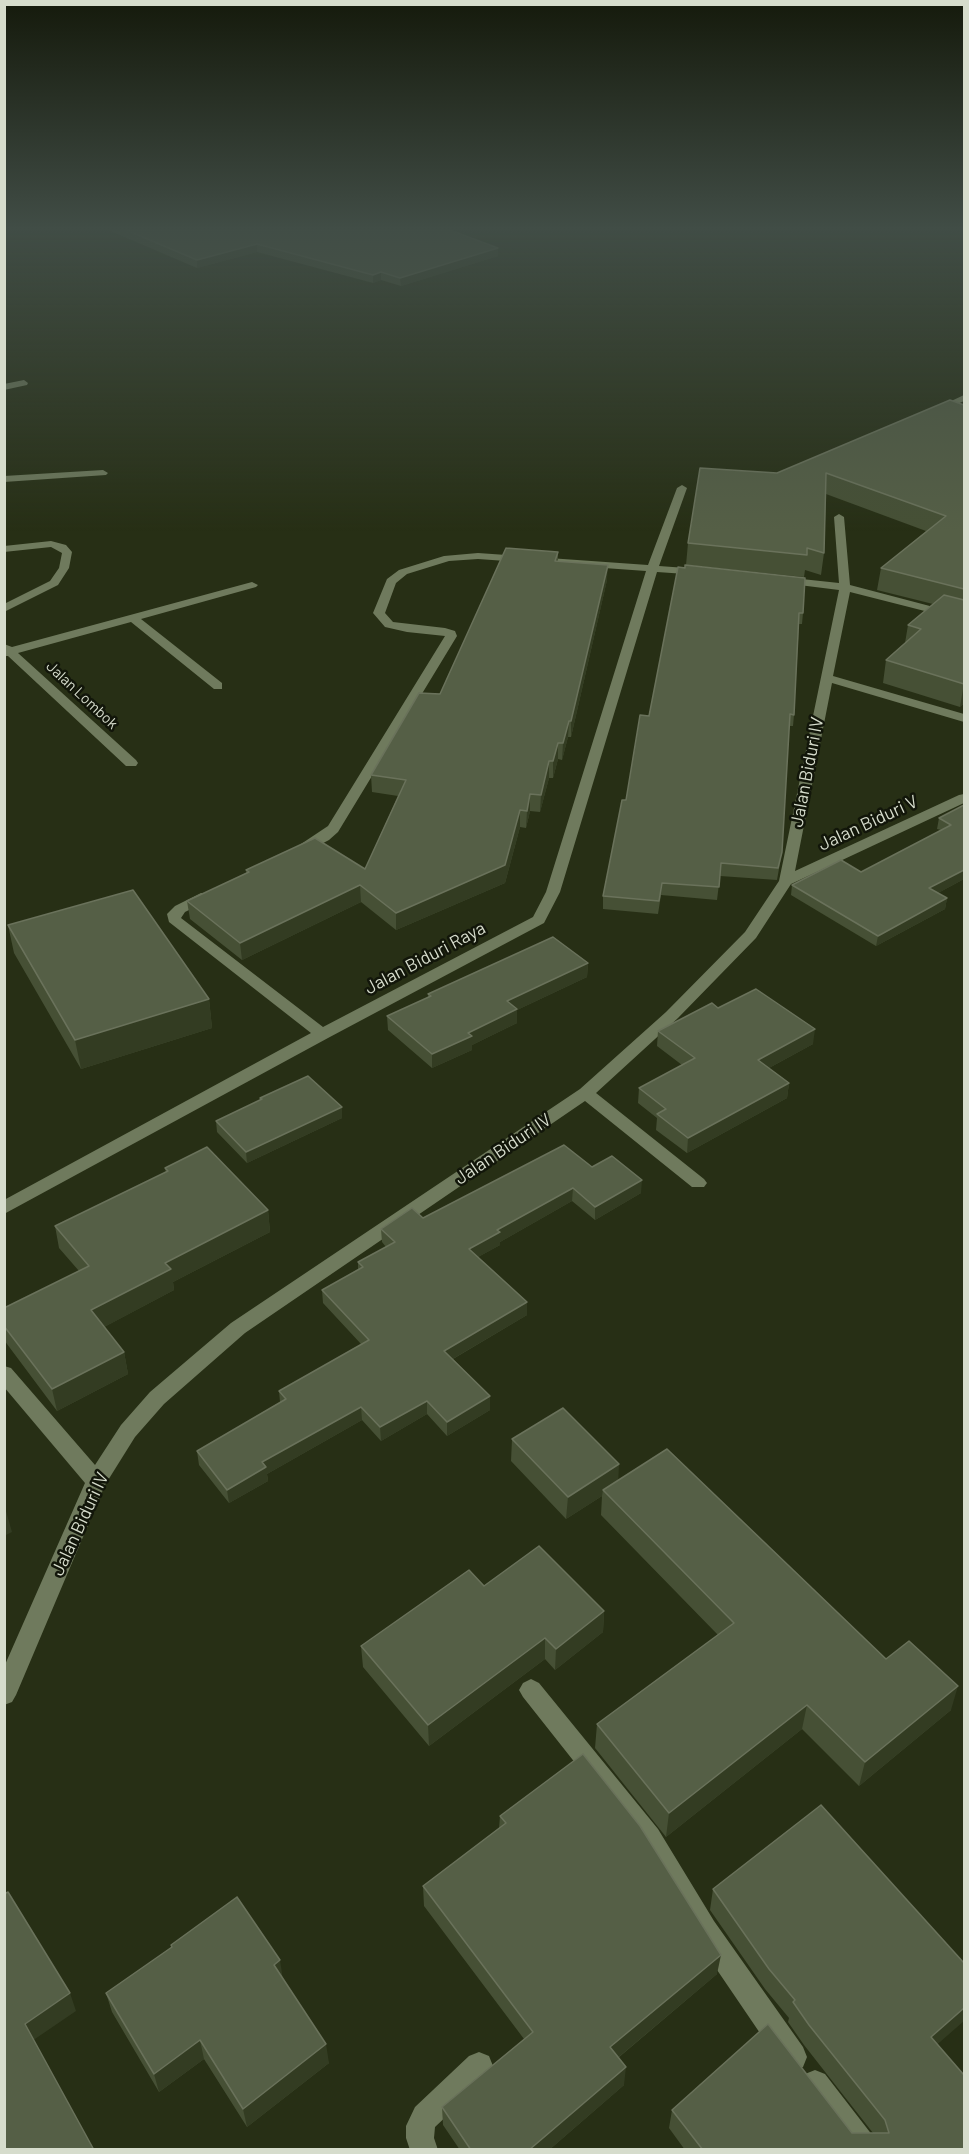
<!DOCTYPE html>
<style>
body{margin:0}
#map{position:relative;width:969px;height:2154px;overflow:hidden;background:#272f15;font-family:Barlow,sans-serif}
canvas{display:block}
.frame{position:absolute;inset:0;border:6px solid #d6dccc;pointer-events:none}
</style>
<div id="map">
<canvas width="969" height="2154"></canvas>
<div class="frame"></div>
</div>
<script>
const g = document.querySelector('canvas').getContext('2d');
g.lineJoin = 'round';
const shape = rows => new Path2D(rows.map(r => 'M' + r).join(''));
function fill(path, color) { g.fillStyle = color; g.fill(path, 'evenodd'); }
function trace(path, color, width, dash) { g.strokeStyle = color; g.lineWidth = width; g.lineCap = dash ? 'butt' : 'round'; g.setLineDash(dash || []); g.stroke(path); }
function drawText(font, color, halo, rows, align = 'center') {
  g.font = font + ' Barlow,sans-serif'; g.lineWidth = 5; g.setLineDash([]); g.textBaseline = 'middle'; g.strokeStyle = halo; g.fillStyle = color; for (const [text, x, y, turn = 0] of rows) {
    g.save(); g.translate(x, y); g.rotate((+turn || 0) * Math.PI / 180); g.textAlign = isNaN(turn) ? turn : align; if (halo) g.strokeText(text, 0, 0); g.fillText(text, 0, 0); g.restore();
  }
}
fill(shape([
 [24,380,28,383,27,385,4,390,4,384,24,380],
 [964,395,964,401,938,413,930,411,964,395],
 [51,541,66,545,72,552,69,568,58,585,4,612,4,604,50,581,59,568,62,553,51,547,4,552,4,546,51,541]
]), '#6f7a5d');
fill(shape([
 [103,470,108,473,106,475,4,482,4,476,103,470],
 [682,485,687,488,659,566,700,569,705,572,700,575,657,572,560,892,544,923,328,1038,4,1214,4,1200,311,1033,169,922,167,914,175,906,201,893,211,893,213,896,211,899,185,912,181,918,323,1027,533,917,546,892,646,571,478,559,449,561,407,574,396,583,385,613,393,622,445,628,455,631,457,636,338,832,329,840,304,853,299,854,292,850,328,826,445,636,407,632,385,627,373,613,387,579,399,570,444,556,478,553,648,565,677,488,682,485],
 [839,514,844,517,850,585,964,615,964,621,850,592,833,676,964,714,964,722,832,683,795,871,959,795,964,794,964,803,791,884,756,938,678,1018,596,1093,704,1179,707,1183,704,1187,692,1187,585,1101,245,1333,164,1404,135,1437,105,1485,16,1695,12,1702,4,1705,4,1667,85,1483,4,1387,4,1366,11,1368,95,1465,121,1425,150,1392,231,1323,580,1089,666,1012,745,932,779,881,839,590,783,583,777,580,783,577,839,583,834,517,839,514],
 [252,582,258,585,256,587,141,619,222,683,222,689,214,689,131,622,18,653,136,760,138,763,136,766,126,766,8,656,4,656,4,644,12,647,252,582],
 [531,1679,539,1683,658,1829,714,1921,803,2047,807,2057,803,2067,793,2071,783,2067,696,1939,640,1845,523,1697,519,1690,523,1683,531,1679],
 [479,2052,489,2056,493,2066,489,2076,435,2127,434,2138,438,2150,410,2150,406,2138,406,2126,415,2107,469,2056,479,2052],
 [815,2070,825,2074,876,2140,880,2150,848,2150,805,2094,801,2084,805,2074,815,2070]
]), '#6f7a5d');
fill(shape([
 [108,230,450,230,498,248,498,256,401,286,381,280,373,283,257,252,197,268],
 [964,405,964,703,960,707,883,683,886,660,905,643,908,625,933,604,877,590,881,568,926,531,826,494,824,553,821,575,805,570,804,577,686,565,688,543,777,473],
 [558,552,558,561,607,580,571,737,568,737,562,760,558,759,553,778,549,778,540,812,530,811,526,828,520,827,505,883,396,930,361,902,242,960,190,919,187,901,246,873,246,870,365,869,398,796,372,792,371,775],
 [678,567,803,613,802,624,799,624,794,715,793,726,789,726,782,852,777,880,720,876,717,900,661,895,658,914,603,909,603,896,626,800,649,716],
 [964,805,964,879,938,893,947,898,945,909,876,946,791,895,792,885,861,872,941,830,937,829,939,818],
 [8,925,209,999,212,1028,81,1069,14,953],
 [588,963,587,977,517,1010,517,1023,472,1045,472,1050,432,1068,388,1030,387,1016,428,998,428,994],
 [718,1008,813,1044,769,1068,789,1083,787,1098,687,1153,656,1130,657,1118,638,1103,639,1088,682,1065,657,1046,658,1031],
 [260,1098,342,1107,342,1118,247,1163,217,1132,216,1121,261,1100],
 [592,1167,641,1193,595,1220,572,1201,500,1242,500,1245,478,1257,527,1302,527,1315,453,1359,490,1396,490,1410,447,1436,427,1414,381,1441,362,1420,267,1474,268,1481,229,1503,199,1465,197,1451,280,1402,279,1391,361,1344,323,1303,322,1290,358,1270,358,1262,386,1247,382,1242,381,1229,423,1218],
 [165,1168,268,1210,270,1232,173,1282,174,1290,104,1327,124,1352,128,1374,57,1411,4,1340,4,1308,79,1271,59,1248,55,1226,166,1173],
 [512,1439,618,1480,886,1659,951,1710,859,1786,802,1729,666,1837,595,1748,597,1724,718,1635,601,1515,602,1496,566,1519,511,1461],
 [484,1586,604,1611,603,1632,555,1670,545,1659,429,1746,363,1667,361,1646],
 [500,1816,717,1974,618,2058,624,2085,549,2150,460,2150,443,2125,442,2107,524,2039,424,1906,423,1886,499,1828],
 [713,1889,938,2044,964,2150,685,2150,669,2128,672,2110,852,2133,873,2133,804,2045,788,2022,789,2018,765,1989,710,1910],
 [171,1945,283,1978,329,2063,247,2127,204,2059,159,2092,112,2012,106,1993,172,1947]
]), '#465035');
fill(shape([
 [257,244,257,252,197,268,197,260],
 [498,248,498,256,401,286,400,278],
 [381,272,381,280,373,283,373,275],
 [608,565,607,580,571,737,571,721],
 [964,683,964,703,960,707],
 [569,721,568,737,562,760,563,743],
 [558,743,558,759,553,778,553,761],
 [549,761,549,778,540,812,541,795],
 [530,794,530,811,526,828,527,811],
 [520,810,520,827,505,883,396,930,396,913],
 [964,870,964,879,927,899,929,888],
 [360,885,361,902,242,960,240,943],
 [947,898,945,909,876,946,878,936],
 [588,963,587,977,517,1010,517,1023,472,1045,472,1050,432,1068,432,1054,468,1033,507,1001],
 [209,999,212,1028,81,1069,75,1040],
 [815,1029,813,1044,756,1075,758,1060],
 [789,1083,787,1098,687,1153,688,1138],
 [342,1107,342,1118,247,1163,246,1152],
 [642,1180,641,1193,595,1220,595,1207],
 [573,1188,572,1201,500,1242,500,1245,469,1262,469,1249,497,1230],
 [268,1210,270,1232,173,1282,174,1290,95,1332,91,1310,165,1263],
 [527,1302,527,1315,444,1364,444,1351],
 [124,1352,128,1374,57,1411,52,1389],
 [490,1396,490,1410,447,1436,447,1422],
 [427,1401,427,1414,381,1441,380,1427],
 [361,1407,362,1420,267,1474,268,1481,229,1503,227,1490,262,1462],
 [619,1464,618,1486,603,1490,602,1496,566,1519,568,1497],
 [6,1511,12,1532,4,1536,4,1512],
 [604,1611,603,1632,555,1670,556,1649],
 [545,1638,545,1659,429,1746,428,1725],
 [958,1686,951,1710,859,1786,865,1762],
 [807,1705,802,1729,666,1837,669,1813],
 [721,1955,717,1974,608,2066,610,2047],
 [280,1960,283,1980,274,1965],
 [70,1993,76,2011,32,2041,25,2024],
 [964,2008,964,2021,924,2056,931,2037],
 [200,2040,204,2059,159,2092,154,2074],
 [326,2044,329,2063,247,2127,243,2109],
 [626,2067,624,2085,549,2150,529,2150]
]), '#333c22');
const building = shape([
 [126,230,450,230,498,248,400,278,381,272,373,275,257,244,197,260,126,230],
 [950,400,964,405,964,589,881,568,946,516,826,473,824,553,807,548,807,555,688,543,700,468,777,473,950,400],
 [506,548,558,552,555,561,608,565,571,721,569,721,563,743,558,743,553,761,549,761,541,795,530,794,527,811,520,810,505,865,396,913,360,885,240,943,187,901,249,872,246,870,315,838,365,869,406,780,371,775,419,693,440,694,506,548],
 [685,565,805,578,803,613,799,613,794,715,790,714,782,852,778,868,721,863,719,887,662,883,659,901,603,896,622,800,626,800,640,715,649,716,678,567,685,568,685,565],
 [944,595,964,600,964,684,886,660,921,629,908,625,944,595],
 [964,805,964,870,929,888,947,898,878,936,792,885,841,860,861,872,951,825,939,818,964,805],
 [133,890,209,999,75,1040,8,925,133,890],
 [553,937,588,963,507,1001,517,1009,468,1033,472,1036,432,1054,387,1016,431,996,428,994,553,937],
 [756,989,815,1029,758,1060,789,1083,688,1138,657,1114,666,1109,639,1088,695,1058,658,1031,712,1003,718,1008,756,989],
 [308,1076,342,1107,246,1152,216,1121,262,1099,260,1098,308,1076],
 [564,1145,592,1167,612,1156,642,1180,595,1207,573,1188,497,1230,500,1232,469,1249,527,1302,444,1351,490,1396,447,1422,427,1401,380,1427,361,1407,262,1462,266,1467,227,1490,197,1451,286,1399,279,1391,369,1340,322,1290,363,1267,358,1262,395,1242,381,1229,412,1208,423,1218,564,1145],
 [207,1147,268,1210,165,1263,171,1269,91,1310,124,1352,52,1389,4,1326,4,1308,89,1266,55,1226,168,1171,165,1168,207,1147],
 [563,1408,619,1464,568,1497,512,1439,563,1408],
 [667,1449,886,1659,909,1641,958,1686,865,1762,807,1705,669,1813,597,1724,734,1623,603,1490,667,1449],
 [539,1546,604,1611,556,1649,545,1638,428,1725,361,1646,469,1570,484,1586,539,1546],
 [583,1754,640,1826,721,1955,610,2047,626,2067,529,2150,471,2150,442,2107,533,2032,423,1886,506,1823,500,1816,583,1754],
 [821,1805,964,1963,964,2008,931,2037,964,2075,964,2150,703,2150,672,2110,768,2024,852,2133,889,2133,885,2120,809,2025,793,2002,795,2000,769,1969,713,1889,821,1805],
 [8,1892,70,1993,25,2024,94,2150,4,2150,4,1894,8,1892],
 [237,1897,280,1960,274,1965,326,2044,243,2109,200,2040,154,2074,106,1993,172,1947,171,1945,237,1897]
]);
fill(building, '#555f46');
trace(building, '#6a725b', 1.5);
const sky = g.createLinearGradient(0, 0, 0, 532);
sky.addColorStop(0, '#151a0c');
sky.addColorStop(0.43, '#414d46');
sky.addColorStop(1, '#414d4600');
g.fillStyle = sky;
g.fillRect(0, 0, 969, 532);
drawText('15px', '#d6dccc', '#12160a', [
 ["Jalan Lombok",82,695,43]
]);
drawText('18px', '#d6dccc', '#12160a', [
 ["Jalan Biduri IV",807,772,-79],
 ["Jalan Biduri V",868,823,-25],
 ["Jalan Biduri Raya",425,958,-28],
 ["Jalan Biduri IV",503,1149,-34],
 ["Jalan Biduri IV",80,1524,-65]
]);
</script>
